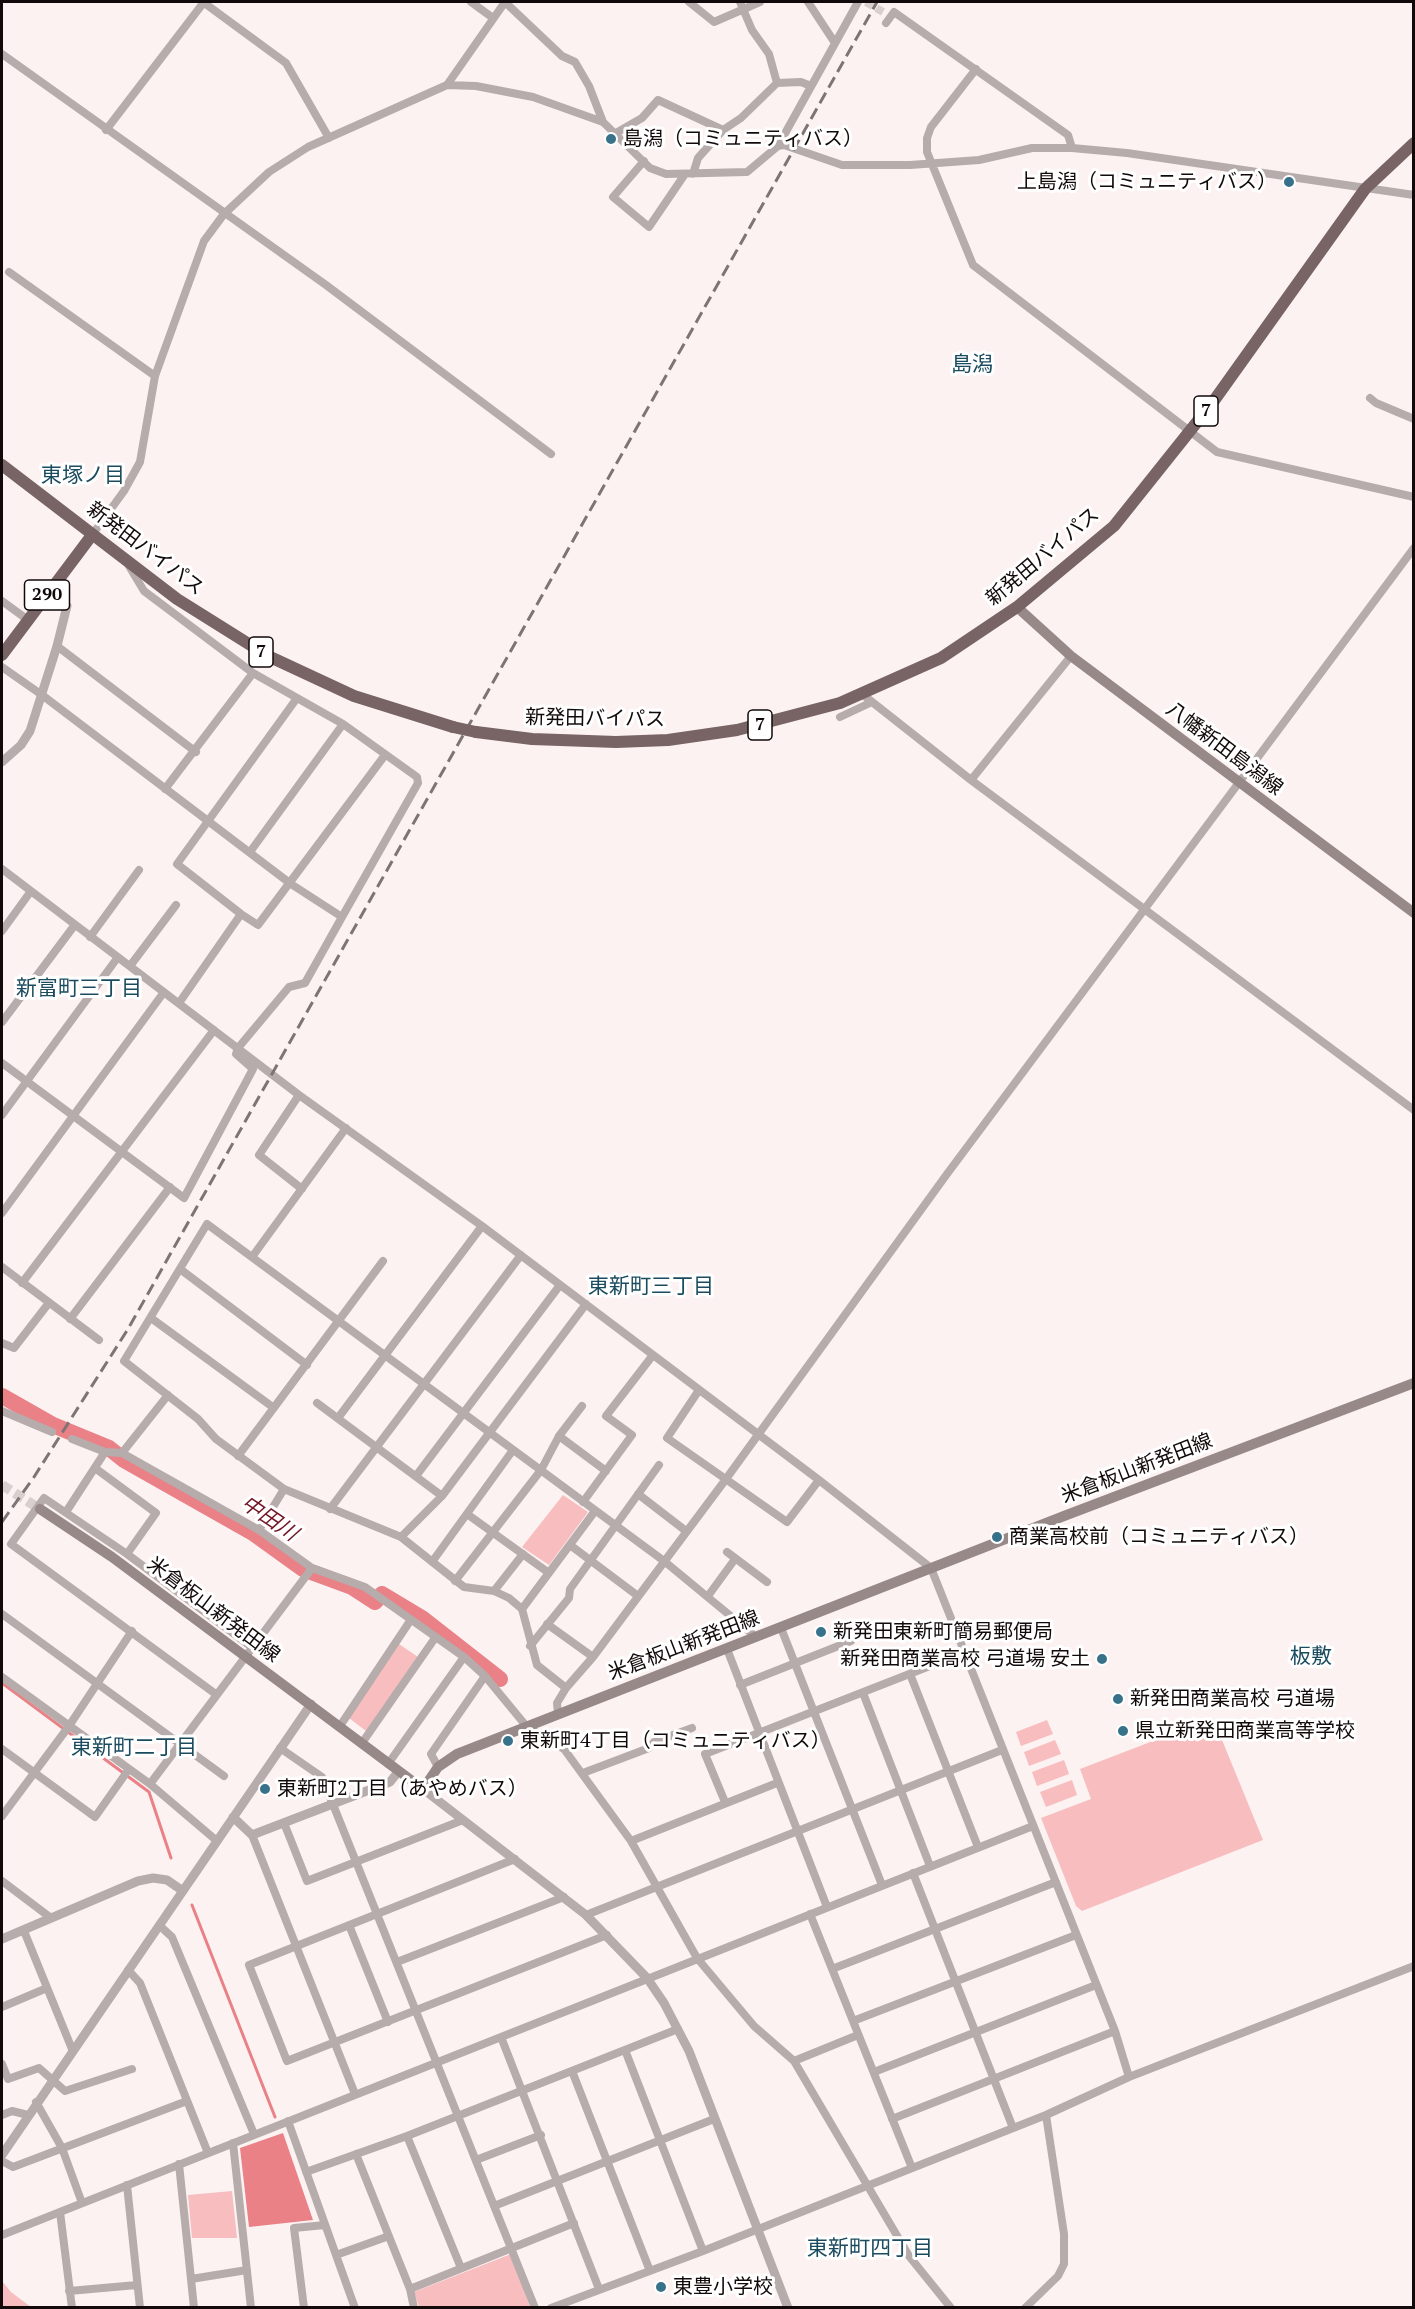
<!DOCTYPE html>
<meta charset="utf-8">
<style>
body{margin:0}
#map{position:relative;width:1415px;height:2309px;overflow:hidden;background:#fdf2f2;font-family:"PT Serif",serif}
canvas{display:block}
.frame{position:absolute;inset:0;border:3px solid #11090a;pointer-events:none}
</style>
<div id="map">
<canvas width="1415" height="2309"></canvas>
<div class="frame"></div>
</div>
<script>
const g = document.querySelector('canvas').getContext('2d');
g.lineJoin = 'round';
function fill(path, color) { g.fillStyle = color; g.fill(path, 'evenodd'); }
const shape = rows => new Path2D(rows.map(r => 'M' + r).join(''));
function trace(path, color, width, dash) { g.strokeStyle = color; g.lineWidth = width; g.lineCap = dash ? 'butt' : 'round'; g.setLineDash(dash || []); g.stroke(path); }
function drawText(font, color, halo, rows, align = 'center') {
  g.font = font + ' "PT Serif","Noto Sans JP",serif'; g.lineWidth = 6; g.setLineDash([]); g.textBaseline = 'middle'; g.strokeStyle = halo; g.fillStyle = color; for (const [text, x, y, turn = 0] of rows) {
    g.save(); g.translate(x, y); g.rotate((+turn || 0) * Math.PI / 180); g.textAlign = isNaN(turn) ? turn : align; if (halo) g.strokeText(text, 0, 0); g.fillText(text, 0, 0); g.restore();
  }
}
fill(shape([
 [563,1495,588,1512,549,1565,522,1547],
 [399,1644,418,1657,366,1731,349,1718],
 [1213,1718,1263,1840,1082,1911,1076,1906,1041,1818,1091,1799,1080,1769],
 [1047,1720,1053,1734,1021,1746,1016,1732],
 [1055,1740,1061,1754,1029,1766,1024,1752],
 [1064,1760,1069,1774,1037,1786,1032,1772],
 [1072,1780,1077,1795,1046,1807,1040,1792],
 [232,2191,237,2238,192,2238,188,2195],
 [511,2254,530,2307,419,2307,414,2292],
 [2,2281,11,2292,31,2307,4,2307,2,2304]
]), '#f8bdbe');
fill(shape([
 [283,2133,313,2220,249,2227,240,2148]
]), '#e98187');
trace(shape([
 [2,1683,149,1792,171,1858],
 [192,1905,275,2117]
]), '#e98187', 3);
trace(shape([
 [2,1396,53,1425,109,1448,124,1460,253,1533,303,1569,352,1587,375,1602,382,1594,422,1618,500,1679]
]), '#e98187', 16);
trace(shape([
 [866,2,883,12]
]), '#dacfcf', 8, [8, 4]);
trace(shape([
 [2,1485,40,1509]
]), '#dacfcf', 10, [10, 5]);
trace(shape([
 [203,2,286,63,329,138],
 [471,2,493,18],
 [505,2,562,56,575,62,589,86,603,122],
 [689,2,714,22,760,2],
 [740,2,752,30,769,54,777,83],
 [808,2,835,43],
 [886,23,894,12,1068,135,1072,148],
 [2,54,326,285,551,454],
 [976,69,931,127,927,138,927,152,973,265,1217,452,1414,497],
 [447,85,505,2],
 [106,130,204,2],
 [616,133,642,118,658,100,723,130],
 [778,146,858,2],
 [644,161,613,197,649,227,685,174],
 [693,174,698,158,723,130,741,118,777,83,801,82,811,86],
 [9,272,155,376],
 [1370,398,1376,403,1414,419],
 [92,535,124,491,140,462,155,376,204,241,224,214,269,172,308,147,447,85,476,86,533,97,603,122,650,168,666,174,747,172,778,146,784,145,842,165,910,165,979,160,1032,148,1072,148,1127,153,1414,195],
 [129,566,144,591,253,673,343,724,417,777,418,783,342,917],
 [2,601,28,620],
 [57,646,196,752],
 [2,667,42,695,291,884,342,917,305,983,289,987,238,1048,236,1054,253,1069,184,1198,2,1063],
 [862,694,971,780,1414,1110],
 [297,698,177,864,241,914,258,925,385,755],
 [840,717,872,702],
 [971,780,1071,656],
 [165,789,253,673],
 [250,852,343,724],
 [2,869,299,1095,482,1226,819,1480,931,1568,1115,2031,1129,2077],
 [2,931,31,891],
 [90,937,139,870],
 [130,966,176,905],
 [179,1003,241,914],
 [2,1022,74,926],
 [299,1095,259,1155,302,1189],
 [2,1115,118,957],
 [2,1213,164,992],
 [252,1257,346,1128],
 [2,1267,99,1340],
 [180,1269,307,1365],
 [22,1283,214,1030],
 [151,1318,274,1408],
 [70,1319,170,1187],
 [2,1343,14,1348,48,1304],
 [699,1390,667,1438,787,1522,819,1480],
 [317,1403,442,1496],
 [2,1411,52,1432],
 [338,1418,482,1226],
 [559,1436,606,1471],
 [72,1439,105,1452,122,1453,259,1530,312,1568,365,1587,464,1657,485,1676,527,1727,564,1749,631,1841,697,1958,754,2026,794,2061,909,2256,951,2308],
 [122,1453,168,1395],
 [238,1456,383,1261],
 [95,1468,156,1513,127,1554],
 [416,1476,560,1285],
 [638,1494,686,1531],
 [583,1502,632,1435,606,1416,653,1355],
 [330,1509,521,1255],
 [66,1512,105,1452],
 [467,1514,549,1573],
 [259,1530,284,1489],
 [401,1537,442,1496,586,1304],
 [570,1545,638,1596],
 [727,1552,767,1582],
 [432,1562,513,1450],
 [455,1581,541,1470,559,1436,582,1406],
 [494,1591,523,1554],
 [708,1596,735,1559],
 [522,1609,595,1511],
 [2,1614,224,1776],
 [547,1624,593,1657],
 [781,1628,882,1885],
 [530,1646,569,1598,570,1589,659,1465],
 [727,1649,827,1907],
 [910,1674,978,1847],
 [2,1677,150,1784,217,1841],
 [740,1685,851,1641],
 [566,1688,537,1665,522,1609,509,1598,494,1591,464,1587,401,1537,284,1489,216,1439,198,1419,124,1361,207,1224,664,1561,756,1637],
 [863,1693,930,1866],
 [217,1695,11,1544,44,1498,127,1554,253,1648],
 [558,1714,557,1703,566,1688,593,1657,726,1479,947,1174,1414,548],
 [340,1726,410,1621],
 [362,1743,435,1638],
 [280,1748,322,1777,535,2308],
 [2,1749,95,1817,129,1769],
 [388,1764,464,1657],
 [438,1767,431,1754,485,1676],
 [583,1773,649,1748,654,1742,692,1728],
 [150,1784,312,1568],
 [725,1802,705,1754,963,1653],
 [2,1816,69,1726,132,1631],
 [284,1823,307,1881,463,1820],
 [252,1835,355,2094],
 [631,1841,777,1783],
 [515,1859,249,1965,287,2061,607,1935],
 [913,1873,1013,2128],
 [2,1881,51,1918],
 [810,1914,912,2168],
 [586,1915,1002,1750],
 [349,1925,388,2022],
 [160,1926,172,1937,254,2134],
 [24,1931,72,2049],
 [397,1962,564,1897],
 [832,1969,1056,1882],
 [128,1970,140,1983,208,2153],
 [2,2007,47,1988],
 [853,2021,1076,1935],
 [501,2037,599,2289],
 [625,2050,703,2251],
 [794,2061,858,2035],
 [2,2064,8,2079,39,2068,65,2091,132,2069],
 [572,2071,650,2271],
 [874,2072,1096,1985],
 [36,2102,62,2148,82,2203],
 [2,2115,12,2111,28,2115],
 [892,2119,1115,2031],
 [288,2121,355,2308],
 [407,2136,461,2268],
 [233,2143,251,2308],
 [356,2154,410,2289,414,2308],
 [476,2160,541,2135],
 [2,2161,13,2167,187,2101],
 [179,2164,194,2308],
 [306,2172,407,2136,678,2029],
 [127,2185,140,2308],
 [494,2206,714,2119],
 [60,2212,72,2308],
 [2,2235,1033,1826],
 [336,2255,389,2236],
 [191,2279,247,2270],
 [410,2289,574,2223],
 [69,2291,137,2285],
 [304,2308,294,2228,325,2225],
 [551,2308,703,2251,1046,2115,1129,2077,1414,1966],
 [1025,2308,1058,2276,1064,2264,1064,2234,1046,2115]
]), '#b7acac', 8);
trace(shape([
 [2,762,21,745,30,731,57,646,67,606,53,588],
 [423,1789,586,1915,647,1978,664,2003,689,2051,788,2308],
 [233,1817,252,1835,390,1782,398,1772],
 [2,1939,138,1881,153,1878,167,1880,183,1891],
 [2,2155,311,1704]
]), '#b7acac', 9);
trace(shape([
 [1017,607,1071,656,1414,913],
 [40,1509,112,1557,423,1789,438,1767,457,1754,1064,1516,1414,1383]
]), '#988989', 10);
trace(shape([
 [2,465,177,599,268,656,354,696,453,727],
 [2,655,92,535],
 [476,732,532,739,616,742,668,740,737,730,840,703,941,658,1017,607,1114,526,1213,402,1365,189,1414,143]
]), '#786465', 12);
trace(shape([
 [2,1522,34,1477,128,1329,877,2]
]), '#7d7474', 3, [12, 6]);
trace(shape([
 [453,727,476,732]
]), '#786465', 12);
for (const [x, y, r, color] of [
 [611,139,6,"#37728a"],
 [1289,182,6,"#37728a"],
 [997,1537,6,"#37728a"],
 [821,1632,6,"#37728a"],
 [1102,1659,6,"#37728a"],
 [1118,1699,6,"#37728a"],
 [1123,1731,6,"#37728a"],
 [508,1741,6,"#37728a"],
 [265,1789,6,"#37728a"],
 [661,2287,6,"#37728a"]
]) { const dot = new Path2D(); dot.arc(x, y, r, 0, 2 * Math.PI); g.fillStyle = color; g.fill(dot); trace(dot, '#fff', 2); }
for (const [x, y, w] of [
 [1206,411,24],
 [47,595,45],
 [261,652,24],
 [760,725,24]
]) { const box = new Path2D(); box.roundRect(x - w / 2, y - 15, w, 30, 4.5); g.fillStyle = '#fff'; g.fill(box); trace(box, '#11090a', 1.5); }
drawText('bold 18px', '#11090a', null, [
 ["7",1206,411],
 ["290",47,595],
 ["7",261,652],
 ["7",760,725]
]);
drawText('20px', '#11090a', '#fff', [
 ["島潟（コミュニティバス）",623,139],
 ["上島潟（コミュニティバス）",1277,182,"right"],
 ["商業高校前（コミュニティバス）",1009,1537],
 ["新発田東新町簡易郵便局",833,1632],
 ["新発田商業高校 弓道場 安土",1090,1659,"right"],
 ["新発田商業高校 弓道場",1130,1699],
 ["県立新発田商業高等学校",1135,1731],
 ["東新町4丁目（コミュニティバス）",520,1741],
 ["東新町2丁目（あやめバス）",277,1789],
 ["東豊小学校",673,2287]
], 'left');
drawText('20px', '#11090a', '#fff', [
 ["新発田バイパス",145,549,37],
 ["新発田バイパス",1043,557,-40],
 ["新発田バイパス",595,719,1],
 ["八幡新田島潟線",1224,749,37],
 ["米倉板山新発田線",1137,1469,-21],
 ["米倉板山新発田線",213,1610,37],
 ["米倉板山新発田線",684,1646,-21]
]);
drawText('21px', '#1b4b5e', '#fff', [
 ["島潟",972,365],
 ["東塚ノ目",83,476],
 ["新富町三丁目",79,989],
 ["東新町三丁目",651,1287],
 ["板敷",1311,1657],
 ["東新町二丁目",134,1748],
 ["東新町四丁目",870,2249]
]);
drawText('italic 21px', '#721525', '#fff', [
 ["中田川",269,1519,34]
]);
</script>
